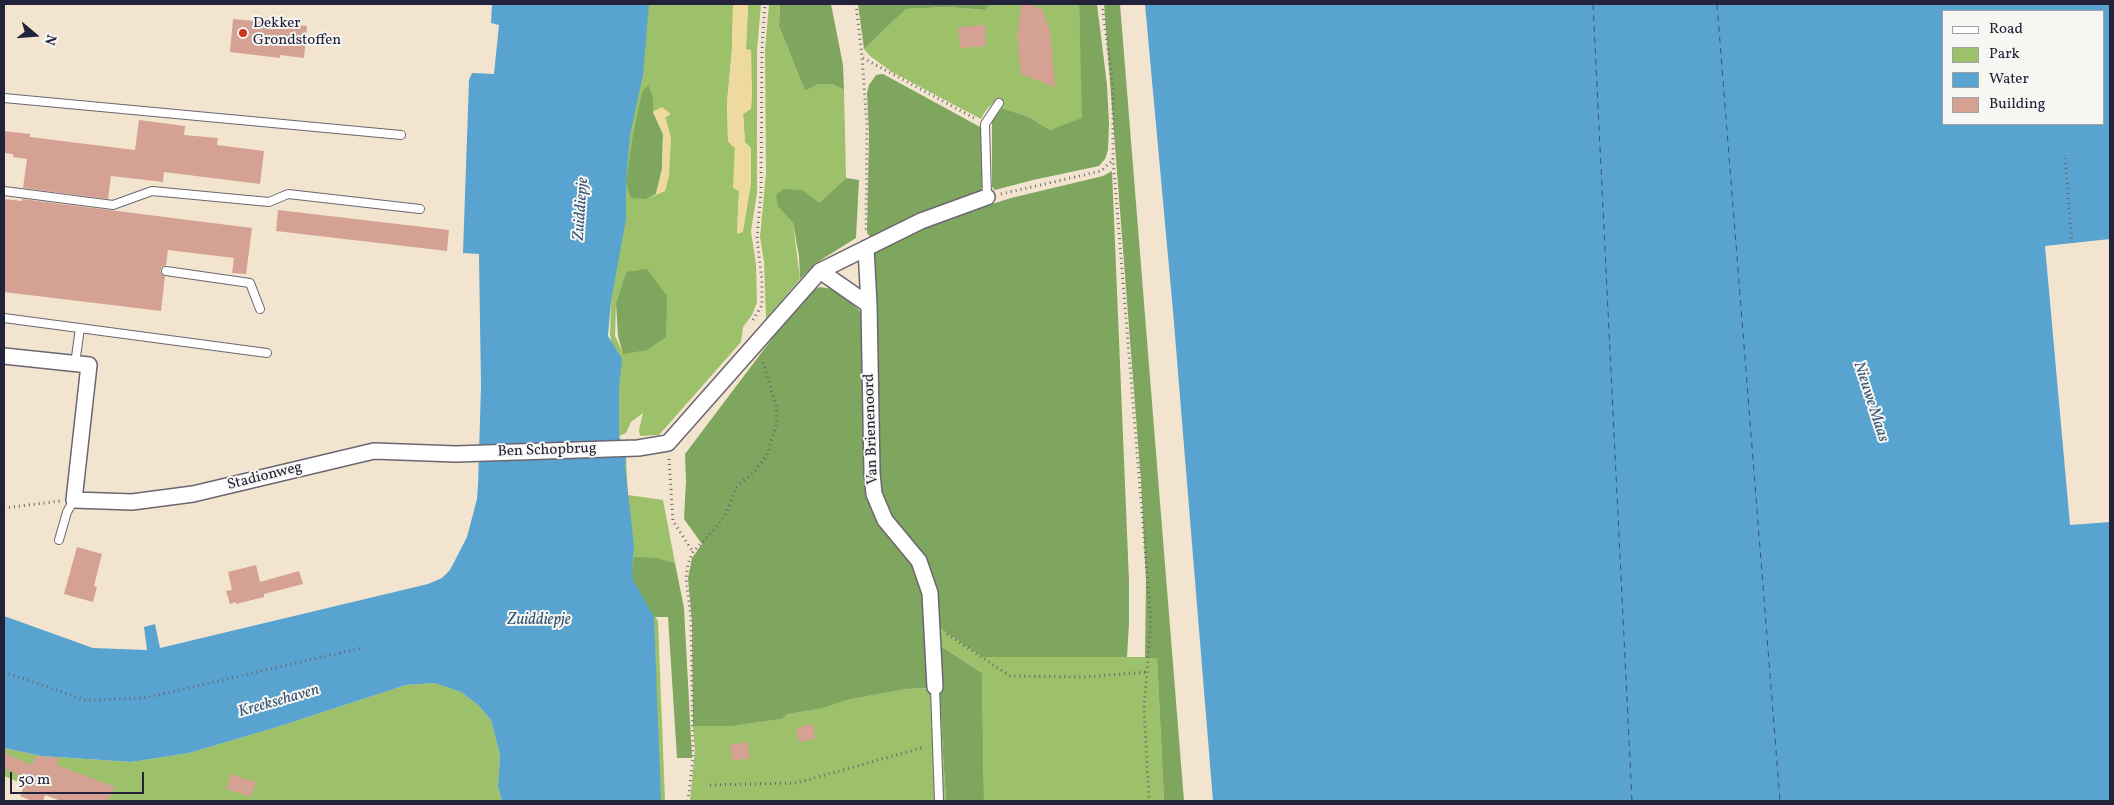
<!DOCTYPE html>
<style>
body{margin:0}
#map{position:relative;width:2114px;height:805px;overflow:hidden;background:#f3e4cf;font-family:Vollkorn,serif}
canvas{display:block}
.frame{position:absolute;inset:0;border:5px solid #22223b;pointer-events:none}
.legend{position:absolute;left:1942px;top:10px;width:162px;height:115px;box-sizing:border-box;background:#f6f6f2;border:1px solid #a1a1a9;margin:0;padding:6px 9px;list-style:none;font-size:15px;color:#22223b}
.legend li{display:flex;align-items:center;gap:10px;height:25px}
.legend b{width:25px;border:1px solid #a1a1a9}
.north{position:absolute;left:10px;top:10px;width:50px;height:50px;-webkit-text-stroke:4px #f6f6f2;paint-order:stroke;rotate:108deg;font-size:14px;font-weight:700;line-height:20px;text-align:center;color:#22223b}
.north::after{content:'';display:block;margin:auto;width:18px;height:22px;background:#22223b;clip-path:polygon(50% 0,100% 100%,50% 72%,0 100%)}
.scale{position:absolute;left:10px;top:772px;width:134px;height:22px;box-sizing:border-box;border:2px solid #22223b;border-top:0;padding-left:6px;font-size:15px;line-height:18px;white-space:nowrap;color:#22223b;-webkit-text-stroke:4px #f6f6f2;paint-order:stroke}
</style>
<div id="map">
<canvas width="2114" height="805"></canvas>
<div class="frame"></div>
<ul class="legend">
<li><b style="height:6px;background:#fff"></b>Road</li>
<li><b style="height:14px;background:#9dc06a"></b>Park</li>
<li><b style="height:14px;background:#58a3d0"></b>Water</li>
<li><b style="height:14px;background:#d5a193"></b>Building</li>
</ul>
<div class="north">N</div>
<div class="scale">50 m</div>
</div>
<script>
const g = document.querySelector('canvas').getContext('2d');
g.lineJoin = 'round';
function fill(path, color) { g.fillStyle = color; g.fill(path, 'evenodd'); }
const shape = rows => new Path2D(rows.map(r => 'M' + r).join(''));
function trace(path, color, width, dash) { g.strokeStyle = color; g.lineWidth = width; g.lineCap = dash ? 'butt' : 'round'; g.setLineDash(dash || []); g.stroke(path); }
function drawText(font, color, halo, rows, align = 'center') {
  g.font = font + ' Vollkorn,serif'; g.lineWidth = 4; g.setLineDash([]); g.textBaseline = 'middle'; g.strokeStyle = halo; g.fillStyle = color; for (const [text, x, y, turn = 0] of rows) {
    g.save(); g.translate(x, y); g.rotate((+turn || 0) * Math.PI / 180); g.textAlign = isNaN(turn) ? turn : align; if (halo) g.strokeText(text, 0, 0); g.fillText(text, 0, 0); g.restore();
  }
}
fill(shape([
 [630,4,733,4,732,50,727,103,728,141,735,148,734,188,739,191,737,234,745,142,743,114,751,108,752,89,746,49,748,6,748,4,761,4,757,51,757,193,751,231,756,265,757,302,752,315,743,327,741,342,659,435,640,436,639,430,643,413,631,422,626,433,619,436,626,456,628,495,663,500,675,563,658,558,634,585,658,621,665,801,655,801,610,444,613,352,610,335,614,199],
 [647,86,653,97,653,112,662,107,671,138,665,191,646,199],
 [626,272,623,353,615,336,616,303],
 [769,4,780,4,779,26,805,91,819,84,832,84,844,90,846,178,819,203,778,207,793,223,800,279,766,319,764,262,760,237,766,173,765,50],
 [990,4,1079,4,1083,119,1050,130,1029,117,1002,108,997,99,986,110,981,119,892,72,870,56,864,49,906,9,948,7,984,10],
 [938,627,982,657,1157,657,1164,801,984,801,982,673,939,645],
 [436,683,461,692,478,705,491,720,500,755,498,787,502,801,64,801,4,776,4,748,42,756,131,762,189,753,274,728,406,685],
 [939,688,946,801,690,801,695,751,693,726,733,726,780,719,788,714,824,708,847,700,906,689]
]), '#9dc06a');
fill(shape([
 [780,4,831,4,843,65,844,90,832,84,819,84,805,91,779,26],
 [858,4,990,4,985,10,948,7,906,9,864,49],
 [1079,4,1097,4,1107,85,1109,123,1108,150,1105,159,1099,166,1033,180,995,190,992,187,992,121,1002,108,1029,117,1050,130,1082,118],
 [1104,4,1120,4,1184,801,1164,801,1157,658,1145,658,1146,580,1141,482],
 [883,74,982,128,984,180,980,193,872,239,867,233,869,134,867,93,869,85,876,75],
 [648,85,653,97,653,112,663,134,662,169,656,194,646,199,631,198,626,183,633,135,642,92],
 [1112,171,1129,581,1129,624,1127,657,982,657,938,627,937,607,880,496,872,252,948,218,1011,198,1103,176],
 [846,178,859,180,856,238,816,263,800,279,799,256,793,223,778,207,776,195,784,189,802,190,819,203],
 [647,269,667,296,666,337,647,350,623,354,618,336,616,303,626,272],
 [820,287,832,289,841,293,862,313,864,318,866,472,914,566,925,595,931,688,906,689,847,700,824,708,788,714,781,719,733,726,693,726,692,621,688,578,692,558,702,544,684,519,686,481,685,454,805,295],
 [634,557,658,558,675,563,684,608,692,758,677,758,668,617,654,617,640,594,633,581,632,567],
 [939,645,982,673,984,801,946,801,939,688]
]), '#7ea65e');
fill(shape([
 [733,4,748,4,746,49,751,50,752,89,751,109,743,114,745,142,751,148,751,184,743,232,737,234,739,191,733,188,735,148,728,141,727,102,732,50],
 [662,107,671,114,665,118,671,138,669,176,665,191,656,194,662,169,663,134,653,112]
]), '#eeda9e');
fill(shape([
 [492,4,649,4,643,75,630,135,626,183,626,219,611,301,608,336,622,359,619,387,619,436,626,456,625,467,634,546,632,567,633,580,654,617,661,801,502,801,498,787,500,755,491,720,478,705,461,692,435,683,406,685,274,728,189,753,131,762,42,756,4,748,4,616,93,648,147,650,144,627,155,624,160,648,428,584,442,578,450,570,467,537,477,499,478,485,481,386,479,254,463,253,469,80,472,73,494,74,499,25,491,23],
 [1145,4,2110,4,2110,239,2045,246,2070,525,2110,522,2110,801,1213,801,1173,311],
 [1943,11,2103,11,2103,124,1943,124]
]), '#58a3d0');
trace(shape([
 [1593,4,1632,801],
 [1717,4,1780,801]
]), '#385677', 1, [6, 5]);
fill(shape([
 [1022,4,1028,4,1042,9,1050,30,1055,87,1021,74,1017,34],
 [233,19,307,26,304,58,280,55,280,58,230,52],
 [985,25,986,46,960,48,958,27],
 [139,120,185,126,184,135,218,138,217,145,264,151,260,184,164,172,163,182,111,176,108,199,23,188,27,159,13,157,13,154,4,153,4,131,30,134,30,137,135,150],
 [4,199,22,201,22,199,252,228,246,274,232,273,234,258,168,250,166,265,162,267,160,271,165,276,161,311,4,292],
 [278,210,449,230,447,251,276,231],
 [77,547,102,554,94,586,97,587,93,602,64,594],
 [256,565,260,582,299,571,303,584,264,594,264,597,236,604,236,602,230,604,226,591,232,590,228,572],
 [813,724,815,739,799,742,796,728],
 [747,742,750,758,733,761,729,745],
 [4,753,32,765,36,756,59,758,57,765,115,787,108,801,61,801,45,795,43,801,32,801,20,796,27,779,4,768],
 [231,774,256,782,251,797,226,789]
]), '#d5a193');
const service = shape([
 [4,98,401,135],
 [4,191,113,205,152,191,269,202,288,194,420,209],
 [987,197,985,124,999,103],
 [166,271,250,283,260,309],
 [4,318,267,353],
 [75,364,80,328],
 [59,540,67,512,74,500],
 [935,687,939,801]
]);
const minor = shape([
 [866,248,869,305,872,473,874,494,885,520,919,561,930,593,935,687],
 [820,271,869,305],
 [4,356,89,365,74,500,132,502,193,494,374,451,456,454,638,448,668,443,820,271,921,221,987,197]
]);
trace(service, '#6b666f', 10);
trace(minor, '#6b666f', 18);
trace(shape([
 [856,4,862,57,867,126,866,232],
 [1102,4,1113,88,1113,159,1151,622,1144,708,1149,801],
 [863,58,976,119],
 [2065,158,2072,243],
 [1001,194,1101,171,1113,160],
 [753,320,762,305,762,281,757,238,761,192,762,48,765,4],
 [669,459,673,521,693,552],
 [4,508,60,501],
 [947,634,1010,676,1085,677,1147,672],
 [4,672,85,700,144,698,362,648],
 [710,785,796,783,925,747],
 [688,801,693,759,691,618,686,578,688,564,693,552,714,530,726,514,736,487,754,472,767,455,777,423,776,406,762,359]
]), '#6b666f', 3, [1, 4]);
trace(service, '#fff', 8);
trace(minor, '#fff', 15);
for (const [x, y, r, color] of [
 [243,33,5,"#c8321e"]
]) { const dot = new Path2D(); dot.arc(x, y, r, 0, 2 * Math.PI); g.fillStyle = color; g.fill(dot); trace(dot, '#f6f6f2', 2); }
drawText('15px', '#22223b', '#f6f6f2', [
 ["Dekker",253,24],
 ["Grondstoffen",253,41]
], 'left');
drawText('15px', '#22223b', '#f6f6f2', [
 ["Van Brienenoord",872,429,-92],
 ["Ben Schopbrug",547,451,-2],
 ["Stadionweg",265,477,-14]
]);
drawText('italic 16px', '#385677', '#f6f6f2', [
 ["Zuiddiepje",582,209,-86],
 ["Nieuwe Maas",1870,402,72],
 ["Zuiddiepje",539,621],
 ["Kreeksehaven",279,702,-16]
]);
</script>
